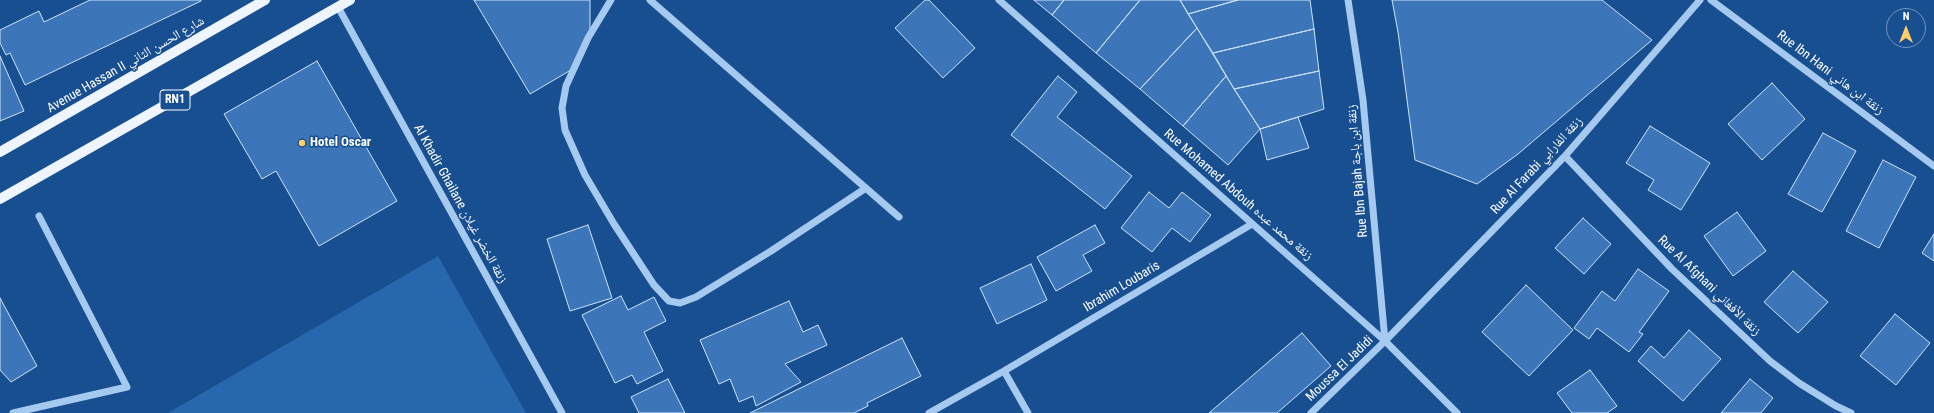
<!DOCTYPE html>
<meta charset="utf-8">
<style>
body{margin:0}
#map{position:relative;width:1934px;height:413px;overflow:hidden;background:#184f91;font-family:"Roboto Condensed",sans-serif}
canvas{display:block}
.north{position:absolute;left:1886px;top:8px;width:40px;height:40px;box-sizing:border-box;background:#184f91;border:1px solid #7495bd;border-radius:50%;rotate:0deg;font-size:11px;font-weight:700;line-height:16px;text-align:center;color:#fff}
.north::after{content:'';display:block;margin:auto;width:14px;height:18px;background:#ffcf65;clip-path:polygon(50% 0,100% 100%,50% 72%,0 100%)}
</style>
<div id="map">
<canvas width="1934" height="413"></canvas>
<div class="north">N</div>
</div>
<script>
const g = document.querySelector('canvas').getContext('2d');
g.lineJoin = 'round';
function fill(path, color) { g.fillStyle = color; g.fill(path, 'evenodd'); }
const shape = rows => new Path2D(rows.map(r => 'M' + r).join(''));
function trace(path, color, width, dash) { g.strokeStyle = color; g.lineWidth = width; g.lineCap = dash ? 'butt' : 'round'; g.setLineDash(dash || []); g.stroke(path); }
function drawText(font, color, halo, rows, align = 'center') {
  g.font = font + ' "Roboto Condensed","Noto Naskh Arabic",sans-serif'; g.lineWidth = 3; g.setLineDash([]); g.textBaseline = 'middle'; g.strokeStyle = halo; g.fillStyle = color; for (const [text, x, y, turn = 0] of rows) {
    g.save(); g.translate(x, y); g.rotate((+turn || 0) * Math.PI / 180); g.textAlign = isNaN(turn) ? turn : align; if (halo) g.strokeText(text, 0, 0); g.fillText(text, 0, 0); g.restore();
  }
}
fill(shape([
 [438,256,526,413,168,413]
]), '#2767ae');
const building = shape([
 [90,0,201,0,201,1,25,85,10,53,6,55,0,43,0,30,39,11,44,22,90,0],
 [474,0,590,0,590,30,571,70,530,94,474,0],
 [925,0,929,0,975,48,943,78,895,28,925,0],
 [1034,0,1064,0,1052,15,1034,0],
 [1064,0,1140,0,1096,53,1052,15,1064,0],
 [1140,0,1180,0,1197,28,1140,89,1096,53,1140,0],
 [1180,0,1238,0,1188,14,1180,0],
 [1238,0,1310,0,1314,29,1213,53,1188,14,1238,0],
 [1392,0,1602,0,1652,40,1518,154,1477,184,1415,160,1398,32,1392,0],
 [1197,28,1226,76,1183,126,1140,89,1197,28],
 [1314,29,1319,71,1234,89,1213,53,1314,29],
 [0,56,24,111,0,121,0,56],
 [317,61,397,201,319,246,276,171,262,179,224,114,317,61],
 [1319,71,1324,109,1260,129,1234,89,1319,71],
 [1058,76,1077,92,1057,117,1132,176,1105,209,1011,135,1058,76],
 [1226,76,1260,129,1228,165,1183,126,1226,76],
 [1772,83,1805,119,1762,160,1728,124,1772,83],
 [1298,117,1309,148,1267,160,1260,129,1298,117],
 [1650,126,1710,163,1681,210,1648,190,1654,180,1626,163,1650,126],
 [1823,133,1856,151,1822,212,1788,194,1823,133],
 [1883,160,1916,177,1879,248,1846,231,1883,160],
 [1149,192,1169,208,1182,192,1211,215,1190,242,1172,228,1152,252,1121,228,1149,192],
 [1737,212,1766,251,1733,276,1704,236,1737,212],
 [1583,218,1611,244,1584,274,1555,248,1583,218],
 [588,225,612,298,570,311,547,239,588,225],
 [1095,225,1105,243,1083,255,1092,271,1056,291,1037,257,1095,225],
 [1934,234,1934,261,1922,253,1934,234],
 [1031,264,1047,300,997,324,980,288,1031,264],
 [1638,269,1669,291,1639,332,1643,334,1629,352,1597,328,1589,339,1574,328,1602,291,1615,301,1638,269],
 [1793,271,1828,302,1798,333,1764,302,1793,271],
 [1526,285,1573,330,1529,376,1482,332,1526,285],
 [621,296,628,310,654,297,666,321,644,332,663,371,637,384,632,375,615,383,582,315,621,296],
 [0,298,37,366,11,382,0,370,0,298],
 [789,301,803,332,818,325,827,345,785,364,801,382,756,406,753,396,739,402,730,379,719,384,700,340,789,301],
 [1895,314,1930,343,1896,385,1860,356,1895,314],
 [1689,330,1721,359,1683,401,1638,361,1651,346,1664,358,1689,330],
 [1302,333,1331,366,1277,413,1209,413,1302,333],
 [902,338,921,376,867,403,868,406,854,413,750,413,902,338],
 [1590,370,1617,406,1607,413,1572,413,1557,393,1590,370],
 [668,379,685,413,639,413,631,397,668,379],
 [1750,379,1773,398,1761,413,1721,413,1750,379]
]);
fill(building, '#3c76b8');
trace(building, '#cde3fb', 1);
trace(shape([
 [611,0,588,38,566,86,562,108,565,130,585,175,614,224,654,285,669,301,680,303,696,297,771,251,866,188],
 [650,0,899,217],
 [999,0,1385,341,1457,413],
 [1348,0,1363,100,1385,341],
 [1711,0,1934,166],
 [338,7,562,413],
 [1565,156,1672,269,1770,361,1799,383,1836,406,1851,413],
 [1004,371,1028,413],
 [13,413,127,387,39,216],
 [929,413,1004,371,1252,224],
 [1311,413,1385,341,1565,156,1700,0]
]), '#a6c9f0', 7);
trace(shape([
 [0,152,265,0],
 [0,199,350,0]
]), '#eff5ff', 10);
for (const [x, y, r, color] of [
 [302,143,4,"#ffcf65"]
]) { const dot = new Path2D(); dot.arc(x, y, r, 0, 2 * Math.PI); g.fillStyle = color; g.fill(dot); trace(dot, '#184f91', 1.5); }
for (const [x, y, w] of [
 [175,100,30]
]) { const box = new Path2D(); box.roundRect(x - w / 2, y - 10, w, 20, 3); g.fillStyle = '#184f91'; g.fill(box); trace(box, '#fff', 1); }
drawText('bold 12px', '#fff', null, [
 ["RN1",175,100]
]);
drawText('13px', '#fff', '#184f91', [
 ["Avenue Hassan II شارع الحسن الثاني",126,65,-30],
 ["Rue Ibn Hani زنقة ابن هاني",1830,73,37],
 ["Rue Al Farabi زنقة الفارابي",1537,166,-47],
 ["Rue Ibn Bajah زنقة ابن باجة",1358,171,-95],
 ["Rue Mohamed Abdouh زنقة محمد عبده",1238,195,41],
 ["Al Khadir Ghailane زنقة الخضر غيلان",460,204,61],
 ["Rue Al Afghani زنقة الأفغاني",1709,286,44],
 ["Ibrahim Loubaris",1122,287,-31],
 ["Moussa El Jadidi",1340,369,-44]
]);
drawText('bold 13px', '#fff', '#184f91', [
 ["Hotel Oscar",310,143]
], 'left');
</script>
